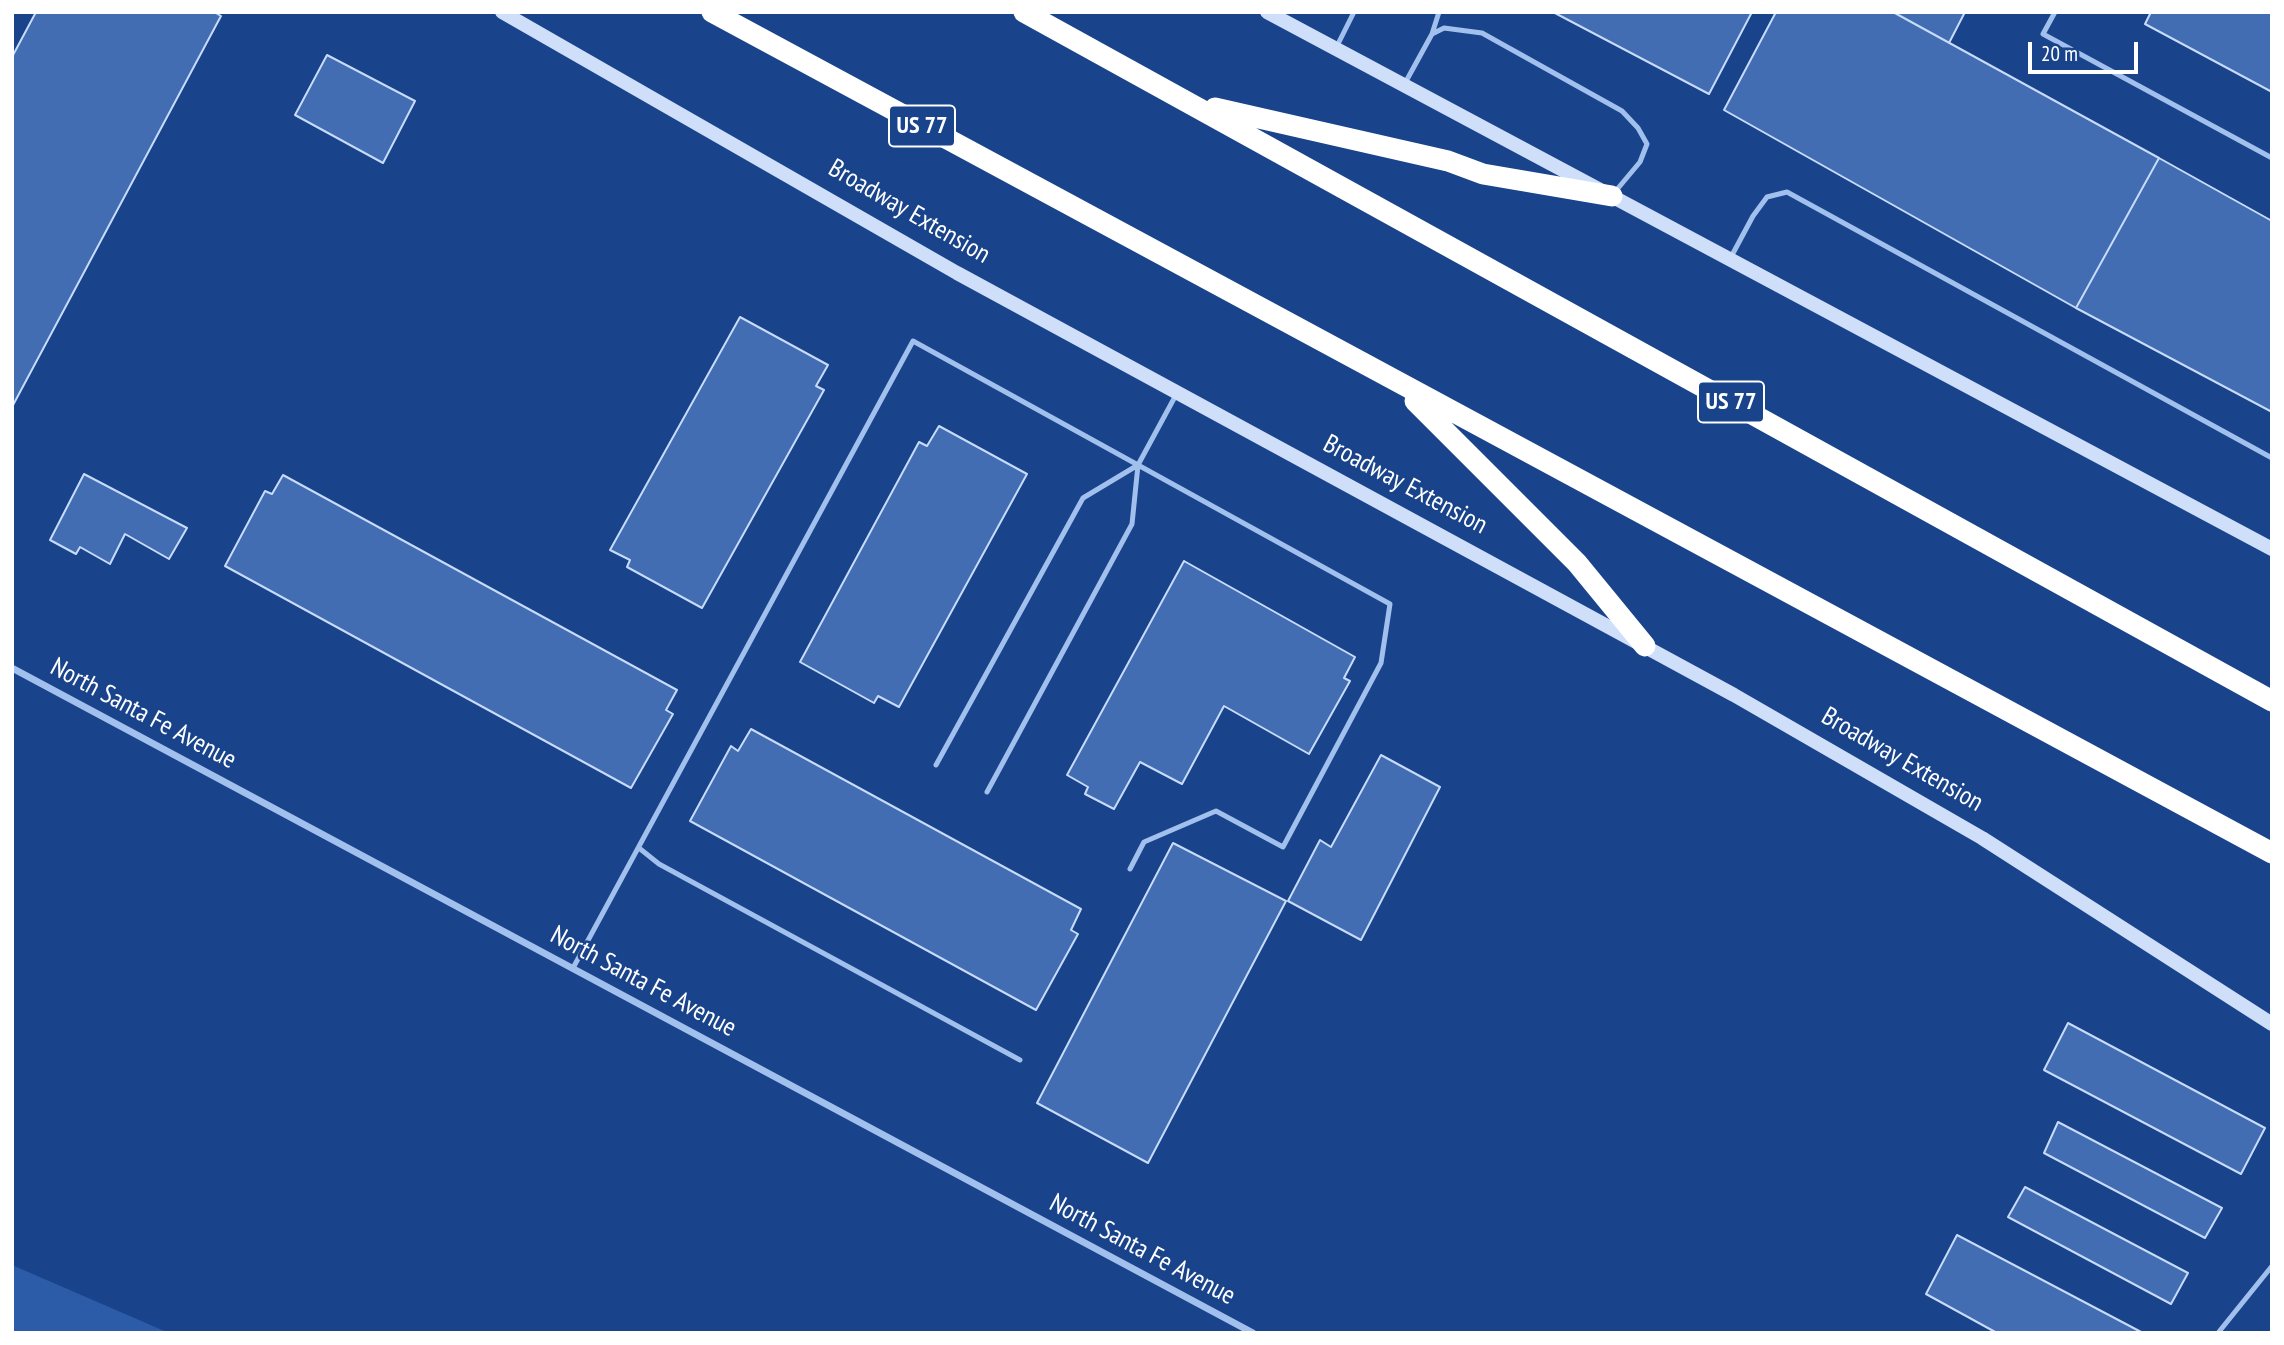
<!DOCTYPE html>
<style>
body{margin:0}
#map{position:relative;width:2284px;height:1345px;overflow:hidden;background:#19438a;font-family:"PT Sans Narrow",sans-serif}
canvas{display:block}
.frame{position:absolute;inset:0;border:14px solid #fff;pointer-events:none}
.scale{position:absolute;left:2028px;top:42px;width:110px;height:32px;box-sizing:border-box;border:4px solid #fff;border-top:0;padding-left:9px;font-size:21px;line-height:24px;white-space:nowrap;color:#fff;-webkit-text-stroke:5px #19438a;paint-order:stroke}
</style>
<div id="map">
<canvas width="2284" height="1345"></canvas>
<div class="frame"></div>
<div class="scale">20 m</div>
</div>
<script>
const g = document.querySelector('canvas').getContext('2d');
g.lineJoin = 'round';
function fill(path, color) { g.fillStyle = color; g.fill(path, 'evenodd'); }
const shape = rows => new Path2D(rows.map(r => 'M' + r).join(''));
function trace(path, color, width, dash) { g.strokeStyle = color; g.lineWidth = width; g.lineCap = dash ? 'butt' : 'round'; g.setLineDash(dash || []); g.stroke(path); }
function drawText(font, color, halo, rows, align = 'center') {
  g.font = font + ' "PT Sans Narrow",sans-serif'; g.lineWidth = 5; g.setLineDash([]); g.textBaseline = 'middle'; g.strokeStyle = halo; g.fillStyle = color; for (const [text, x, y, turn = 0] of rows) {
    g.save(); g.translate(x, y); g.rotate((+turn || 0) * Math.PI / 180); g.textAlign = isNaN(turn) ? turn : align; if (halo) g.strokeText(text, 0, 0); g.fillText(text, 0, 0); g.restore();
  }
}
fill(shape([
 [12,1265,169,1333,12,1333]
]), '#2c5ca8');
const building = shape([
 [36,12,214,12,221,16,12,407,12,57,36,12],
 [1553,12,1752,12,1709,94,1553,12],
 [1776,12,1893,12,2159,158,2076,308,1724,110,1776,12],
 [1893,12,1965,12,1949,43,1893,12],
 [2151,12,2272,12,2272,92,2145,24,2151,12],
 [327,55,415,101,383,163,295,115,327,55],
 [2159,158,2272,221,2272,412,2076,308,2159,158],
 [740,317,828,365,816,386,824,390,702,608,627,567,630,560,610,550,740,317],
 [939,426,1027,474,899,707,878,696,874,703,800,662,919,442,927,446,939,426],
 [84,474,187,528,169,559,125,534,110,564,80,547,76,554,50,540,84,474],
 [283,475,677,690,666,710,673,714,631,788,225,566,265,491,272,494,283,475],
 [1184,561,1355,657,1344,678,1350,681,1309,754,1224,706,1182,784,1140,762,1114,809,1085,794,1088,787,1067,775,1184,561],
 [751,729,1081,909,1071,930,1078,934,1036,1010,690,821,731,746,738,751,751,729],
 [1381,755,1440,787,1361,940,1288,901,1320,840,1331,847,1381,755],
 [1173,843,1286,901,1148,1163,1037,1103,1173,843],
 [2068,1023,2265,1128,2241,1174,2044,1070,2068,1023],
 [2058,1122,2222,1208,2205,1238,2044,1153,2058,1122],
 [2025,1187,2188,1273,2171,1304,2008,1217,2025,1187],
 [1957,1235,2143,1333,1997,1333,1926,1294,1957,1235]
]);
fill(building, '#426db2');
trace(building, '#c8dbfa', 2);
trace(shape([
 [2055,12,2043,34,2272,158],
 [1432,34,1439,12],
 [1337,46,1354,12],
 [1404,85,1432,34,1444,28,1482,33,1622,111,1638,128,1647,144,1640,162,1614,193],
 [1731,257,1753,216,1767,197,1787,192,2272,458],
 [936,765,1083,498,1138,465],
 [987,792,1132,524,1138,465],
 [639,848,659,864,1020,1060],
 [1130,869,1144,842,1216,811,1283,847,1381,663,1390,604,1138,465],
 [573,968,913,341,1138,465,1177,393],
 [2218,1333,2272,1266]
]), '#a2c0ed', 5);
trace(shape([
 [12,668,1253,1333]
]), '#a2c0ed', 7);
trace(shape([
 [502,12,957,273,1734,695,1982,838,2272,1024],
 [1267,12,2272,549]
]), '#cfdffa', 14);
trace(shape([
 [712,12,2272,853],
 [1024,12,2272,701],
 [1215,108,1448,161,1483,174,1612,196],
 [1415,401,1577,563,1645,646]
]), '#fff', 21);
for (const [x, y, w] of [
 [922,126,66],
 [1731,402,66]
]) { const box = new Path2D(); box.roundRect(x - w / 2, y - 20.5, w, 41, 5); g.fillStyle = '#19438a'; g.fill(box); trace(box, '#fff', 2); }
drawText('bold 24px', '#fff', null, [
 ["US 77",922,126],
 ["US 77",1731,402]
]);
drawText('26px', '#fff', '#19438a', [
 ["Broadway Extension",909,212,30],
 ["Broadway Extension",1405,485,28],
 ["North Santa Fe Avenue",143,714,28],
 ["Broadway Extension",1902,760,30],
 ["North Santa Fe Avenue",643,982,28],
 ["North Santa Fe Avenue",1142,1250,28]
]);
</script>
